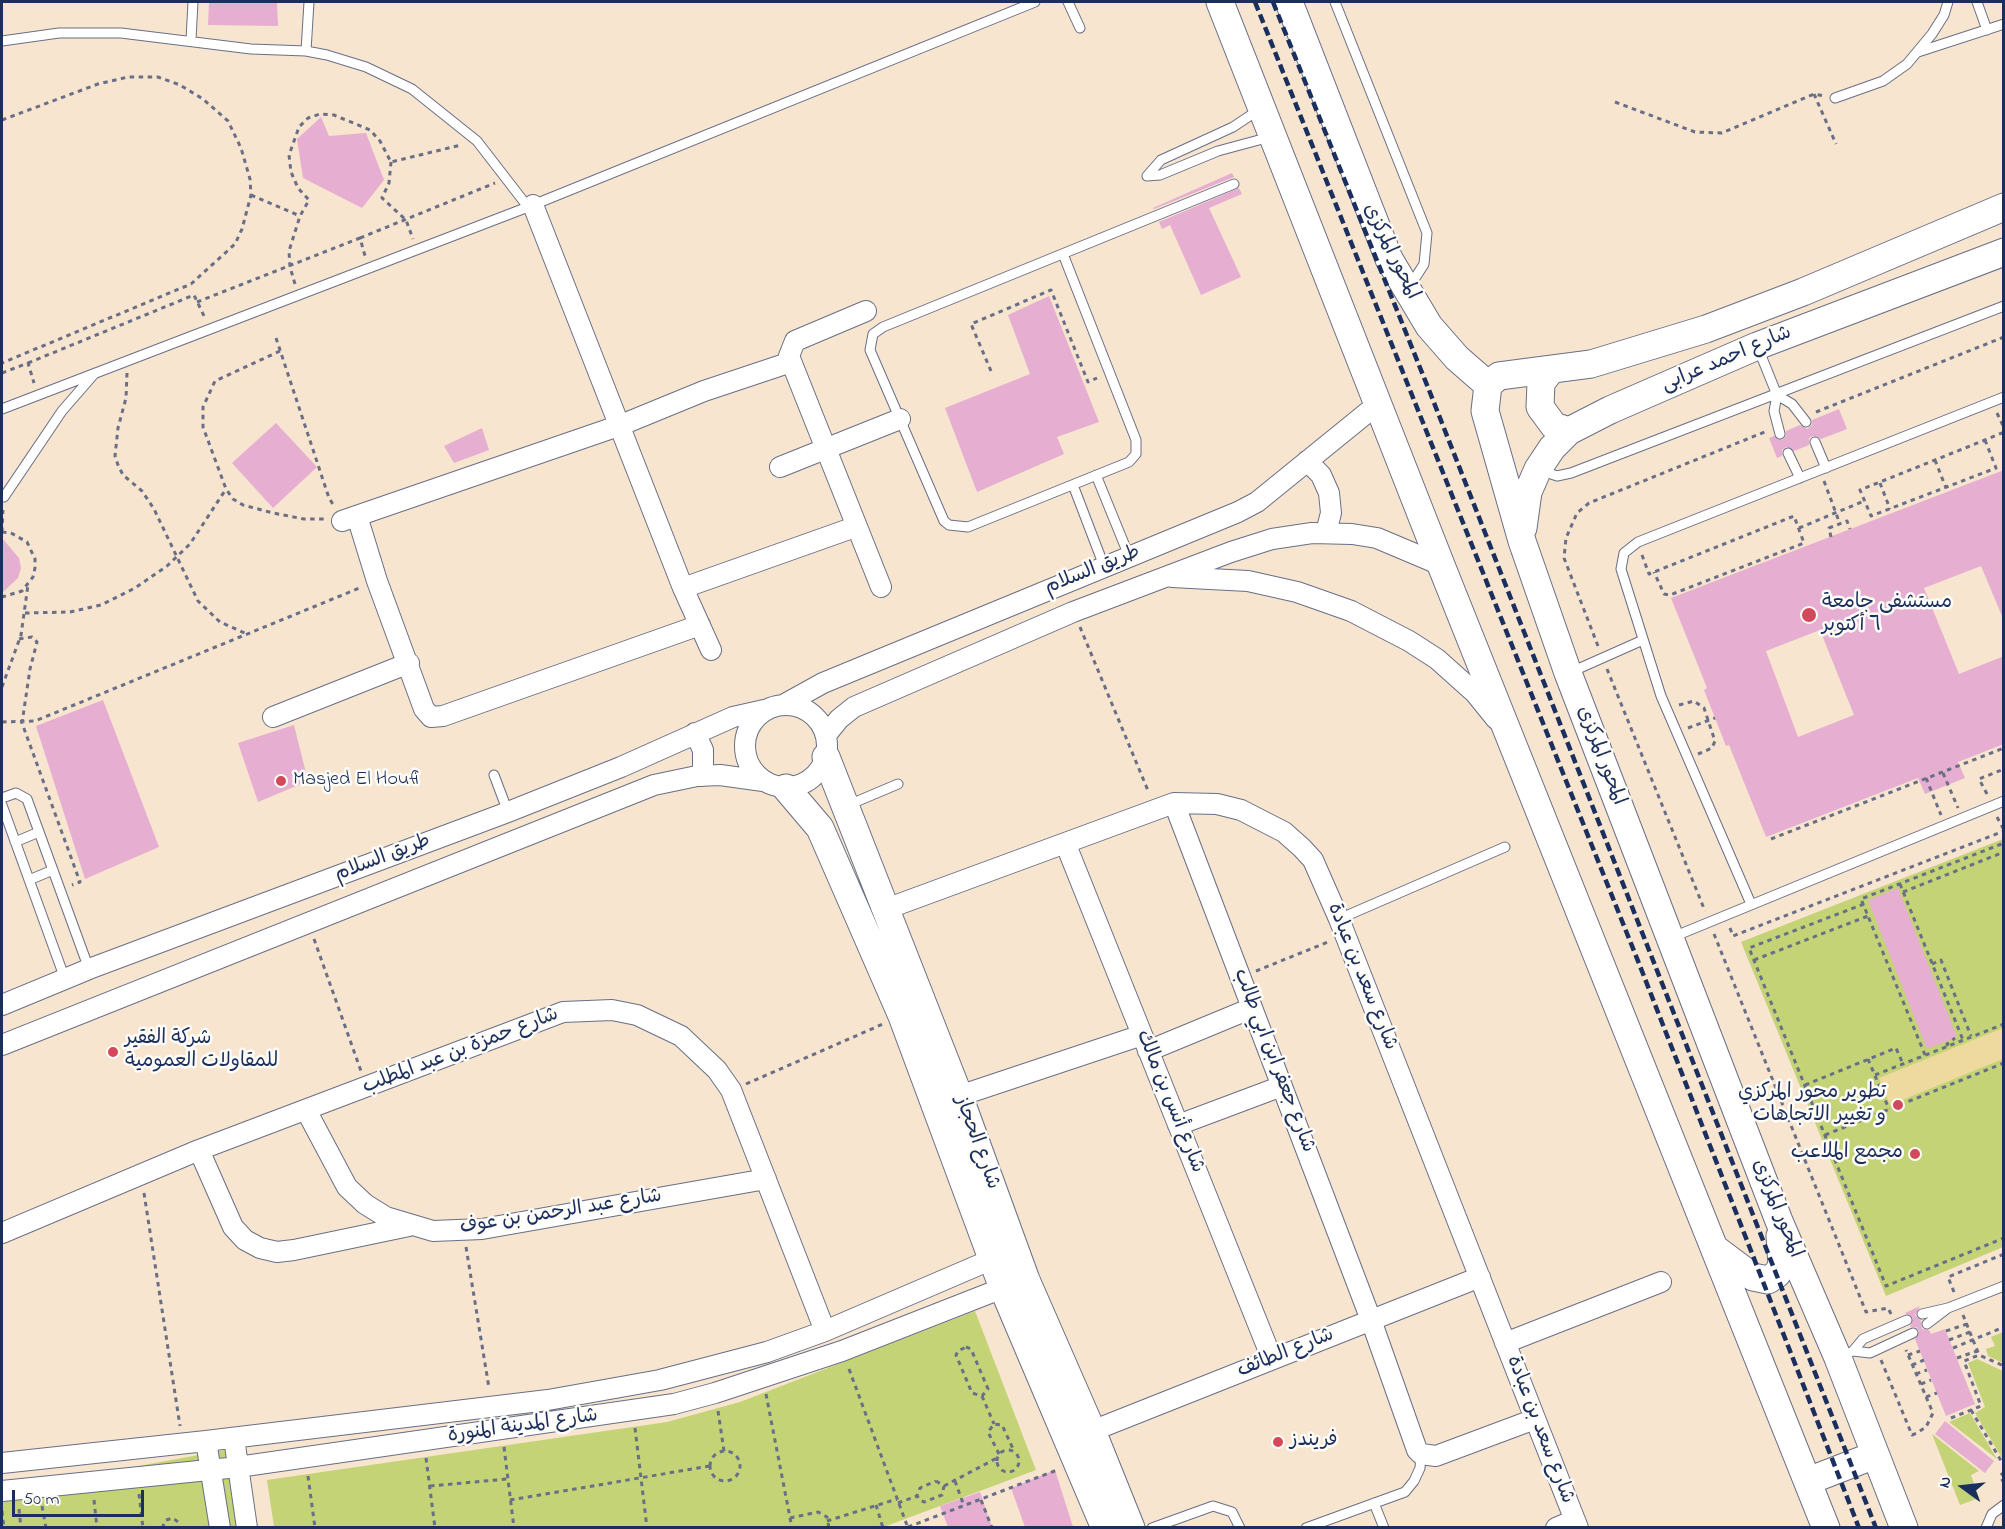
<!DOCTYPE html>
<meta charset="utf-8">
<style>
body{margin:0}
#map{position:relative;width:2005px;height:1529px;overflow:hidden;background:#f7e5cf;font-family:"Indie Flower",sans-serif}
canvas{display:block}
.frame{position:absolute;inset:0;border:3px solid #1b2f5e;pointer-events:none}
.north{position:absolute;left:1933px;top:1457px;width:60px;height:60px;-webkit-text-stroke:4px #fdfcf7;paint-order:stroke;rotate:285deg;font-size:16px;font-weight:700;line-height:24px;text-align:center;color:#1b2f5e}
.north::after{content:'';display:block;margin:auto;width:21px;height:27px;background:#1b2f5e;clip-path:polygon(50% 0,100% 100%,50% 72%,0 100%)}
.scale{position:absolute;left:12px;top:1490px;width:132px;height:27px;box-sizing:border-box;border:3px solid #1b2f5e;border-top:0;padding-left:8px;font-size:18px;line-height:21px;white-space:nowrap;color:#1b2f5e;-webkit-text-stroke:4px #fdfcf7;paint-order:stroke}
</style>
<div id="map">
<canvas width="2005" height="1529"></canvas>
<div class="frame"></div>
<div class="north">N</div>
<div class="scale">50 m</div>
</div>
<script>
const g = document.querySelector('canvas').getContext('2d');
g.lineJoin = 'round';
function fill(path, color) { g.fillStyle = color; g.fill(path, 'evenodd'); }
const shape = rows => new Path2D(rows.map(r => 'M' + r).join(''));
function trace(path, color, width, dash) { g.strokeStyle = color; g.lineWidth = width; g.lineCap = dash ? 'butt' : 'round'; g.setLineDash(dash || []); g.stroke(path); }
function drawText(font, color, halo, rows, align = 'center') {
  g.font = font + ' "Indie Flower","Playpen Sans Arabic",sans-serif'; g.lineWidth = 5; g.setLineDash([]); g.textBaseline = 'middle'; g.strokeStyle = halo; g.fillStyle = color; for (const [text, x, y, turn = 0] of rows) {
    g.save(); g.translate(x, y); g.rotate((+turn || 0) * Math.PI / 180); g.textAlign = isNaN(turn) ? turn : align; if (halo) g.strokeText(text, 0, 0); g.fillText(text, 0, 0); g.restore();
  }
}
fill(shape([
 [2003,839,2003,1247,1886,1296,1741,942],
 [975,1311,1036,1470,881,1528,274,1527,267,1480,667,1422,740,1402],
 [2003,1332,2003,1363,1988,1356,1986,1349,1995,1346,1991,1337],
 [1977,1359,2003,1371,2002,1458,1975,1413,1985,1407,1968,1363],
 [1970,1413,1997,1459,1949,1422],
 [1932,1434,1979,1471,1971,1475,1979,1498,1960,1505],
 [226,1450,237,1527,2,1528,2,1491]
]), '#c4d375');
fill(shape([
 [2003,1028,2003,1059,1890,1105,1879,1078]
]), '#eeda9e');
fill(shape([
 [209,2,277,2,278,26,208,25],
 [321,117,329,136,366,133,384,180,362,208,303,178,297,139],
 [1232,173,1234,177,1154,209,1153,208],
 [1239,188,1242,194,1209,208,1241,277,1201,295,1170,225,1162,229,1159,222],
 [1049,296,1099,422,1057,437,1064,454,977,492,945,408,1030,374,1008,315],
 [1839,409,1847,429,1821,439,1813,436,1809,438,1809,445,1794,451,1786,447,1782,450,1782,456,1777,458,1769,438,1774,436,1782,440,1786,436,1786,431,1800,425,1807,429,1812,425,1812,420],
 [276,423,317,467,273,508,232,463],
 [482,428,489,450,454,463,444,446],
 [2004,470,2004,621,1981,566,1924,588,1959,674,2004,656,2004,744,1958,762,1965,778,1925,794,1918,778,1766,837,1729,745,1726,746,1704,690,1707,688,1671,598],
 [1820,630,1854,715,1798,737,1766,651],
 [2,538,19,558,21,568,18,578,2,593],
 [103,700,159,847,85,879,36,726],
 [294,725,308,781,258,802,238,743],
 [1898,888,1957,1037,1927,1049,1868,900],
 [1920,1306,1915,1315,1921,1321,1922,1329,1929,1330,1931,1334,1945,1329,1975,1404,1946,1416,1915,1339,1919,1331,1916,1327,1910,1327,1913,1318,1905,1313],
 [1945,1421,1994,1461,1985,1473,1935,1434],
 [1055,1470,1073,1527,1025,1527,1011,1488],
 [980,1492,992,1527,948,1527,940,1506]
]), '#e6aed1');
const lane = shape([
 [1068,2,1080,28],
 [1335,2,1427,233,1424,264,1410,286],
 [1977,2,1987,30],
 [191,40,193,2],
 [2,41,59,33,121,33,251,49,306,51,327,55,366,67,412,89,477,141,528,207],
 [306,51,309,2],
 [1918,52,2004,24],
 [1835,98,1883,81,1907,64,1932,34,1944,15,1948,2],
 [1147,176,1161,160,1233,127,1260,109],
 [1147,176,1160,175,1218,151,1270,137],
 [1063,254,1136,440,1136,454,1129,462,968,527,949,525,944,521,870,350,873,334,883,327,1234,184],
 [1758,348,1777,395,1774,411,1780,434],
 [1777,395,1792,404,1806,422],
 [2,409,528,207,1035,2],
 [1815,442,1826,468],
 [1788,453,1800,478],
 [1540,470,1557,476,1571,473,2004,306],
 [1096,475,1129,556],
 [1073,485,1104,566],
 [4,497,62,411,95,373],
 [1571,672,1643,640],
 [494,775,508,812],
 [2,798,16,793,27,799,89,969],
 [2,805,65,979],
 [846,806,898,784],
 [15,842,39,832],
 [29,880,53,870],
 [1751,904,1661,696,1621,569,1624,553,1638,542,2004,397],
 [1339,919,1505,847],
 [1673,937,2004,801],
 [1922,1314,1948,1308,2004,1286],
 [1927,1324,1948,1308],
 [1853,1351,1870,1353,1913,1333],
 [1840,1357,1853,1351,1863,1339,1907,1320],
 [1374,1503,1384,1528],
 [1152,1528,1213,1506,1232,1512,1240,1528],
 [1306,1528,1405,1492,1414,1481,1420,1468,1421,1454],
 [1986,1528,1992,1514,2004,1505]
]);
const street = shape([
 [533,205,683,588,711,650],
 [866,311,795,341,789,356,881,587],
 [1307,461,1321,475,1329,493,1331,513,1326,532],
 [780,467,900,419],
 [357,516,377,581,424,709,431,717,443,716,700,625],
 [342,521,621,425,704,391,791,362],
 [1172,577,1248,581,1297,592,1351,611,1409,641,1437,659,1475,693,1496,719],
 [683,588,855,527],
 [785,704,823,683,1238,512,1257,502,1379,403],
 '745 746a41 41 0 1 1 82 0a41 41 0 1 1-82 0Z',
 [273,717,409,663],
 [695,733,703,750,703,776],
 [826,735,839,719,854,707,1073,612,1231,552,1272,539,1312,533,1352,534,1377,538,1441,565],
 [1174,803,1371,1320,1417,1450,1421,1454,1436,1456,1535,1419],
 [1066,845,1272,1359],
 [886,909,1174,803,1217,804,1241,810,1284,832,1302,848,1313,860,1339,919,1578,1528],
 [2,1005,89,969,508,812,621,767,733,717,764,710],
 [2,1045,654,785,697,776,720,775,763,781],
 [1148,1051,1252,1008],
 [959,1096,1142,1035],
 [306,1110,347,1187,365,1204,386,1217,433,1231,482,1229,766,1179],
 [1178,1125,1282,1086],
 [199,1150,233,1227,245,1240,260,1248,277,1252,294,1250,409,1226],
 [2,1233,199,1150,563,1012,612,1010,637,1015,681,1036,717,1070,731,1090,825,1331],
 [1505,1343,1661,1282],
 [1092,1431,1480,1277],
 [234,1438,247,1528],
 [206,1441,220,1528],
 [2,1463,206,1441,548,1400,660,1380,767,1352,825,1331,1002,1255],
 [2,1491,238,1467,674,1404,715,1393,842,1351,1013,1284],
 [1556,1528,1575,1520]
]);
const secondary = shape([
 [1220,2,1441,565,1826,1528],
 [1289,2,1389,259,1429,326,1457,358,1488,385],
 [1551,370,1541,383,1540,407,1554,426,1569,431],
 [1488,385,1485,411,1522,541,1568,673,1779,1221,1838,1358,1904,1528],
 [1488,385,1499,376,1591,364,1706,329,1803,292,2004,207],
 [1523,528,1528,492,1538,469,1552,448,1569,431,1610,410,1757,346,2004,252],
 [826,757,959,1096,1026,1280,1092,1431,1131,1528],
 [786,788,820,828,902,1016,1003,1288,1105,1528],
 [1717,1250,1753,1277,1768,1280,1777,1274,1782,1265,1780,1236],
 [1808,1481,1875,1455]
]);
trace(lane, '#686f86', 11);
trace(street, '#686f86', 22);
trace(secondary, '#686f86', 29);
trace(shape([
 [1814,94,1836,144],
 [1615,102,1695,132,1722,133,1814,94,1824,96],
 [2,120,98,84,128,77,158,77,180,85,203,99,228,121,241,148,250,179,251,195,242,229,235,244,191,284,2,363],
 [391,162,389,183,382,198,406,220,413,239],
 [251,195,300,216],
 [360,238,495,183],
 [295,284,290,267,289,251,300,216,309,200,298,188,291,172,289,155,299,127,308,118,320,114,334,115,370,130,380,141,391,162,461,145],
 [197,302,360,238,365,256],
 [276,338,329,498,334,506],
 [280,351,215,381,203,407,203,427,226,489,233,499,243,505,273,513,304,519,324,519],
 [28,363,194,295,205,318],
 [991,371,971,324,1051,290,1088,382,1097,378],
 [2,373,28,363,34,383],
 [127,373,126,398,118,428,115,456,118,465,123,475,142,491,154,509,198,601,220,622,247,634],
 [1816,412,2004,337],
 [1997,413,2004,428],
 [1985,440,1996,468,1871,516,1860,490,1985,440,2002,433,2004,433],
 [1935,460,1946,488],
 [1824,481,1840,524],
 [1880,483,1890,509],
 [1799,528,1864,501],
 [2,532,11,533,27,542,35,559,35,568,33,577,22,591,2,597],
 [2,532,3,510],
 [1831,537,1829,528,1847,521,1850,529],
 [1642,555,1649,574,1794,516,1804,543,1670,595,1664,594,1654,572],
 [25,613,70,612,101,605,135,588,167,566,190,544,226,489],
 [1080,627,1149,793],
 [19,639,32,637,37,642,30,669,22,723,80,882,72,885],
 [1598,646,1564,558,1566,538,1577,513,1589,503,1767,431],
 [1607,669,1705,911],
 [2,687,21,635,28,585],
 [1679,705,1694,701,1704,708,1715,741,1712,748,1698,754],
 [2,722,35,721,362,587],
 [1688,728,1715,718],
 [1943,773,1958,808],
 [1926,778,1941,815],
 [1987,794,1979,779,2004,769],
 [1997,817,2004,830],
 [1771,839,2004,748],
 [1900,884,1963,1040],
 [1903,892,2004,852],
 [1864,904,1749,948,1886,1286,2004,1238],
 [1730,928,1733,936,2004,831],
 [1714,934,1866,1312,1888,1308,1891,1314],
 [314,939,361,1071],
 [1754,960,1868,916],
 [1932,964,1941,960,1971,1036],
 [1256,971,1328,942],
 [1948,1046,1947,1044,1955,1038],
 [1925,1055,1861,899,2004,843],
 [1868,1059,1889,1109],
 [1875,1075,2004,1024],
 [746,1084,883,1024],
 [1805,1085,1896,1048,1903,1064],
 [1825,1135,2004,1063],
 [144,1193,180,1426],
 [466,1247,489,1388],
 [1954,1292,1948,1277,2004,1254],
 [1963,1315,1979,1355],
 [1946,1331,1967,1324],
 [1949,1340,1970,1332],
 [966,1347,971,1349,988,1389,982,1396,972,1393,956,1355,958,1351,966,1347],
 [1953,1348,2004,1327],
 [1908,1355,1920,1351],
 [1957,1358,1977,1351],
 [1881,1360,1912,1435,1917,1433,1926,1427,1933,1413,1906,1350],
 [1912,1365,1924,1360],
 [849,1369,908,1528],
 [1916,1374,1927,1370],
 [1921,1384,1931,1380],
 [766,1394,792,1528],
 [982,1396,994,1424],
 [1926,1397,1937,1393],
 [1971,1410,2003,1464],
 [718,1411,724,1451],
 [1951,1418,1981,1406,1964,1361,1979,1355,2004,1366],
 [635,1428,647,1528],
 [504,1447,514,1528],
 '997 1461a11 11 0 1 1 22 0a11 11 0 1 1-22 0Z',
 '710 1466a15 15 0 1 1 30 0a15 15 0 1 1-30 0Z',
 [999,1454,988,1432,994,1424,1002,1425,1014,1451],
 [426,1458,435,1528],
 [2004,1472,2000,1476,2004,1483],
 [308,1476,315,1528],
 [936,1481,944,1486,942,1495,924,1502,920,1500,917,1496,920,1488,936,1481],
 [955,1481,964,1506],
 [430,1486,507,1479],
 [944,1486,997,1458],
 [139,1494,143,1528],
 [94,1500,97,1528],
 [510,1500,710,1466],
 [981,1500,992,1528],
 [898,1503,917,1496],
 [876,1505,883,1528],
 [42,1506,46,1528],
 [19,1509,21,1528],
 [2,1511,4,1528],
 [790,1518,818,1512,827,1517,829,1528],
 [827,1521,897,1499],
 [908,1527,1057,1470],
 [162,1528,166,1520,173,1518,178,1522,179,1528]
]), '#686f86', 3, [4.5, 4.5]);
trace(lane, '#fff', 9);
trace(street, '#fff', 20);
trace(secondary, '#fff', 27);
trace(shape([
 [1255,2,1640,966,1859,1528],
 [1273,2,1429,390,1876,1528]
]), '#1b2f5e', 4.5, [9, 4.5]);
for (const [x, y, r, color] of [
 [1809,615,8,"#d1495b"],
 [281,781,6,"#d1495b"],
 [113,1052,6,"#d1495b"],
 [1898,1105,6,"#d1495b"],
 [1915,1154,6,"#d1495b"],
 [1278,1442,6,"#d1495b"]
]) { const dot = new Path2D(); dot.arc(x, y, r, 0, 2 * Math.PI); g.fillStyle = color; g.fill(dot); trace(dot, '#fdfcf7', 2); }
drawText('20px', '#1b2f5e', '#fdfcf7', [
 ["المحور المركزى",1390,252,64],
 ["شارع احمد عرابى",1727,360,-23],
 ["طريق السلام",1093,571,-22],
 ["المحور المركزى",1600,756,69],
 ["طريق السلام",383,859,-21],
 ["شارع سعد بن عبادة",1361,977,68],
 ["شارع حمزة بن عبد المطلب",461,1052,-21],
 ["شارع جعفر ابن ابي طالب",1273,1061,69],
 ["شارع أنس بن مالك",1169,1102,68],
 ["شارع الحجاز",976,1143,70],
 ["المحور المركزى",1776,1209,68],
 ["شارع عبد الرحمن بن عوف",561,1213,-9],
 ["شارع الطائف",1286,1354,-22],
 ["شارع المدينة المنورة",523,1427,-8],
 ["شارع سعد بن عبادة",1539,1430,69]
]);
drawText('20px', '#1b2f5e', '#fdfcf7', [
 ["مستشفى جامعة",1822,604],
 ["٦ أكتوبر",1822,627],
 ["Masjed El Houfi",293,781],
 ["شركة الفقير",125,1040],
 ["للمقاولات العمومية",125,1063],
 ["تطوير محور المركزي",1886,1094,"right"],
 ["و تغيير الاتجاهات",1886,1117,"right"],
 ["مجمع الملاعب",1903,1154,"right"],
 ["فريندز",1290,1442]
], 'left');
</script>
